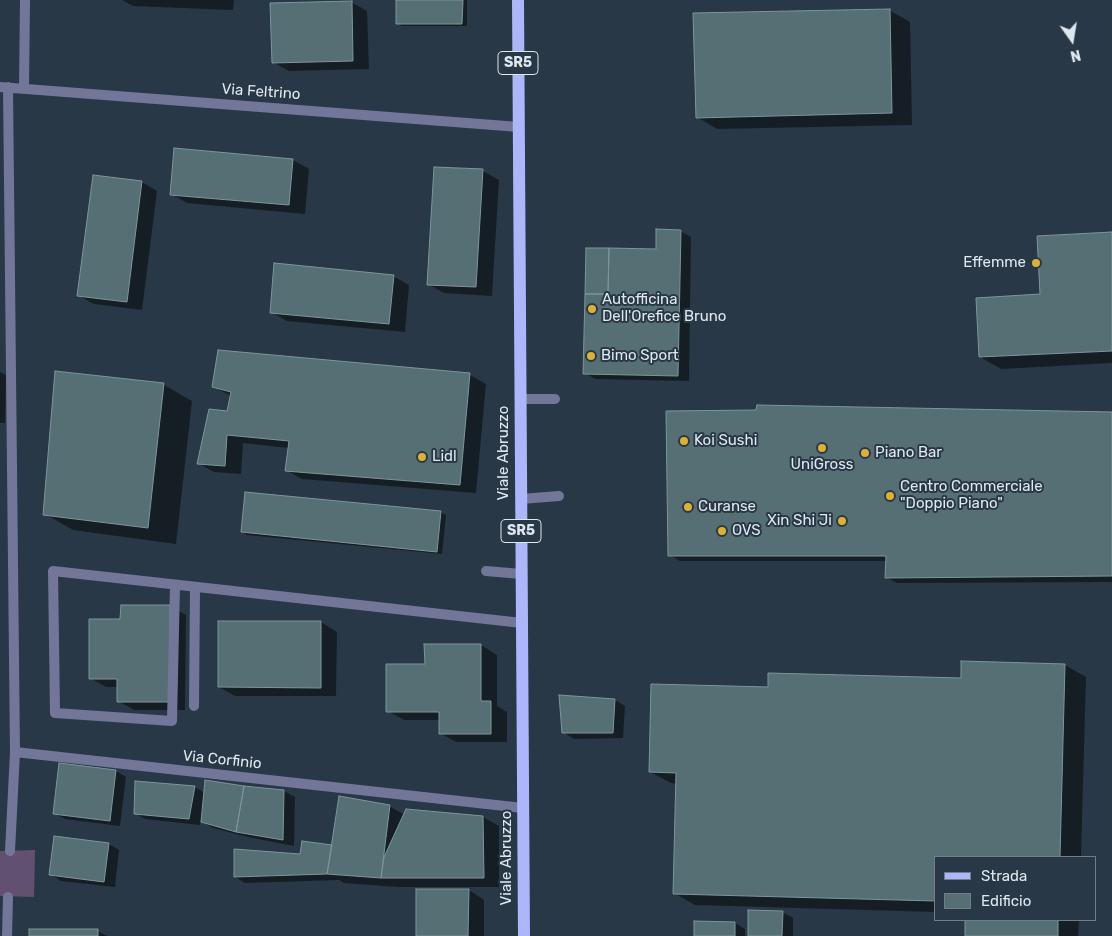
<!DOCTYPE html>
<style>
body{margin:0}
#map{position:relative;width:1112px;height:936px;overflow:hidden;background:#293846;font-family:Rubik,sans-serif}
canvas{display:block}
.legend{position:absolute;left:934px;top:856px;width:162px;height:65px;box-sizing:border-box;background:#293846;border:1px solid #717e8a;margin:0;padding:6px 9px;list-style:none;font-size:15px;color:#dde7ef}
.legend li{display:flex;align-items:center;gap:10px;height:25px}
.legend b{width:25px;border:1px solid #717e8a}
.north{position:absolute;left:1047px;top:15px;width:50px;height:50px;-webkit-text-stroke:4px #293846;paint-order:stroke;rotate:167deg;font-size:14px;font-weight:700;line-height:20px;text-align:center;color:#dde7ef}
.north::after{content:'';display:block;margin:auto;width:18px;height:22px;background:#dde7ef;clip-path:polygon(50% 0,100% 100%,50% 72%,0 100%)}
</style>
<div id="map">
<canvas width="1112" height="936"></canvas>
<ul class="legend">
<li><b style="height:6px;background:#adb6fb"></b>Strada</li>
<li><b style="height:14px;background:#556f75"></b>Edificio</li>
</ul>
<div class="north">N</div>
</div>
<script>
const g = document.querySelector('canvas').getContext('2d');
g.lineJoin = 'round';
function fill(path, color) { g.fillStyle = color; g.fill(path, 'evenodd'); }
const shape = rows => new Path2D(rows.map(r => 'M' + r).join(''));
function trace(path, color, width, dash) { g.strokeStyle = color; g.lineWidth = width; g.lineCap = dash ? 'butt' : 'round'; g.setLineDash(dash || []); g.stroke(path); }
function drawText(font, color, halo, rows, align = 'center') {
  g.font = font + ' Rubik,sans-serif'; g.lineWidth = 4; g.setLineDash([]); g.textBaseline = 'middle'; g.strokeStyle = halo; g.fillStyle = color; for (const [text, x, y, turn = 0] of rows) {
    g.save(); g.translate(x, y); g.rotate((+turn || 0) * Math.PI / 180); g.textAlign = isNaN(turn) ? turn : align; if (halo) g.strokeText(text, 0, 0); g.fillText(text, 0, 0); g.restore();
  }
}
fill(shape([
 [35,850,34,897,0,896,0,851]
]), '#61506f');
fill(shape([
 [122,0,234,0,233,10,133,6],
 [397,0,467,0,467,26,402,26,397,23],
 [351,2,367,11,369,69,289,71,273,62],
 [889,10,910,22,912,125,717,129,697,117],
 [175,150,293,160,309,169,305,214,187,203,171,194],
 [483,171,499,180,492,296,444,293,428,284],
 [142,182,157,191,142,310,94,304,78,295],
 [680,231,691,237,689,381,595,379,585,373,657,250],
 [1112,233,1112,363,1001,369,980,357,1041,296],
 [393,276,409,285,405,332,287,321,271,312],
 [0,372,6,375,5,423,0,423],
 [56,373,164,385,192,401,176,544,73,530,45,514],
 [470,375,486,384,476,493,302,479,286,470,289,448,243,443,241,474,214,472,198,463,228,412,232,396,213,387],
 [1112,413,1112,582,897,583,886,577,887,561,680,561,670,555],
 [441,512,446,515,442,554,247,535,242,532],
 [170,606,186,615,185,710,134,710,118,701,118,687,106,687,90,678,121,621],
 [321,622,337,632,336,696,235,696,219,687],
 [481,645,497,655,497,706,507,712,507,742,456,742,440,733,440,720,404,720,388,711],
 [963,663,1065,665,1086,677,1081,857,936,857,936,912,695,905,674,893,677,784,671,783,650,772,769,689,962,679],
 [615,700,625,706,623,738,574,739,563,732],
 [60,764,116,771,126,777,120,826,65,819,54,813],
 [195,787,205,793,284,791,295,797,294,846,248,837,213,828,200,820,200,825,145,819,135,813],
 [389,806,405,815,483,817,499,826,499,887,398,887,344,883,339,880,245,883,235,877,332,846],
 [109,844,119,850,115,887,61,881,50,874],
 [469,890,484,900,484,936,417,936],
 [782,912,793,918,793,936,749,936],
 [966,920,1079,920,1078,936,966,936],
 [735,923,745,929,745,936,695,936],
 [98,931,107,936,30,936]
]), '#0007');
const building = shape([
 [396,0,463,0,462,24,396,24,396,0],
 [352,1,353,61,272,63,270,3,352,1],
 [890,9,892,113,696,118,693,13,890,9],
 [174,148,293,159,289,205,170,195,174,148],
 [434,167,483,169,476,287,427,285,434,167],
 [93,175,142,181,127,302,77,296,93,175],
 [656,229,681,230,678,376,583,374,585,294,608,294,609,248,656,249,656,229],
 [1112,232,1112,351,979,357,976,298,1040,294,1037,236,1112,232],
 [586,248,609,248,608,294,585,294,586,248],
 [274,263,394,275,389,324,270,313,274,263],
 [218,350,470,373,460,485,285,471,289,441,227,435,225,466,197,464,209,409,227,411,231,392,212,387,218,350],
 [55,371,164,383,148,528,43,515,55,371],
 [757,405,1112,412,1112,576,885,578,886,556,668,556,666,411,756,410,757,405],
 [245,492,441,511,437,552,241,532,245,492],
 [121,605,170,605,169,702,117,702,117,679,89,679,89,619,120,619,121,605],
 [218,621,321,621,321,688,218,687,218,621],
 [424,644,481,644,481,701,491,701,491,734,439,734,439,712,386,712,386,664,425,664,424,644],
 [961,661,1065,664,1060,857,936,857,936,901,673,894,676,773,649,772,651,684,768,687,768,673,961,678,961,661],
 [559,695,615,699,613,733,562,733,559,695],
 [59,763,116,770,110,821,53,814,59,763],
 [205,780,244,786,236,832,201,822,205,780],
 [135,781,195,786,189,819,134,814,135,781],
 [244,786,284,790,283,840,236,832,244,786],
 [339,796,390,805,381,878,327,874,339,796],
 [406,809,483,816,484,878,381,878,384,857,406,809],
 [54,836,109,843,104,882,49,875,54,836],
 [302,841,332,845,327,874,234,877,234,849,300,854,302,841],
 [416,889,469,889,468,936,416,936,416,889],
 [748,910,783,911,782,936,748,936,748,910],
 [965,920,1058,920,1058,936,965,936,965,920],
 [694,921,735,922,735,936,694,936,694,921],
 [29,929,98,929,98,936,29,936,29,929]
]);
fill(building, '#556f75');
trace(building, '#7c969d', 1);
trace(shape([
 [520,399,555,399],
 [521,499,559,496],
 [486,571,521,574],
 [175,585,172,721,55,713,53,571,522,623],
 [194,706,195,587]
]), '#727799', 10);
trace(shape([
 [0,87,519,127],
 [8,87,15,752],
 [24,88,25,0],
 [10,851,15,752,523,808],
 [7,936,8,897]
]), '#727799', 10);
trace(shape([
 [518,0,524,936]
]), '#adb6fb', 12);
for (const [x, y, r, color] of [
 [1036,263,5,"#ddb133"],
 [592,309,5,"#ddb133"],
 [591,356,5,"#ddb133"],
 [684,441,5,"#ddb133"],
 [822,448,5,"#ddb133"],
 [865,453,5,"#ddb133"],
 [422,457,5,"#ddb133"],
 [890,496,5,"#ddb133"],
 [688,507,5,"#ddb133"],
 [842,521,5,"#ddb133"],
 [722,531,5,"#ddb133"]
]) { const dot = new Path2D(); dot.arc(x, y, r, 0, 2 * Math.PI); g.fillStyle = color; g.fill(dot); trace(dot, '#293846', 2); }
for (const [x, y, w] of [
 [518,63,40],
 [521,531,40]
]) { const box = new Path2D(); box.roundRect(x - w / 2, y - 11.5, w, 23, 4); g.fillStyle = '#293846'; g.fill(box); trace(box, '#dde7ef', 1); }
drawText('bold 14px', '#dde7ef', null, [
 ["SR5",518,63],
 ["SR5",521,531]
]);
drawText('15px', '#dde7ef', '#293846', [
 ["Via Feltrino",261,92,4],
 ["Viale Abruzzo",504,453,-90],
 ["Via Corfinio",222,760,6],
 ["Viale Abruzzo",507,858,-90]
]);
drawText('15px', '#dde7ef', '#293846', [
 ["Effemme",1026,263,"right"],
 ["Autofficina",602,300],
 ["Dell'Orefice Bruno",602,317],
 ["Bimo Sport",601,356],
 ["Koi Sushi",694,441],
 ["Piano Bar",875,453],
 ["Lidl",432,457],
 ["UniGross",822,465,"center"],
 ["Centro Commerciale",900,487],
 ["\"Doppio Piano\"",900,504],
 ["Curanse",698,507],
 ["Xin Shi Ji",832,521,"right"],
 ["OVS",732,531]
], 'left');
</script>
